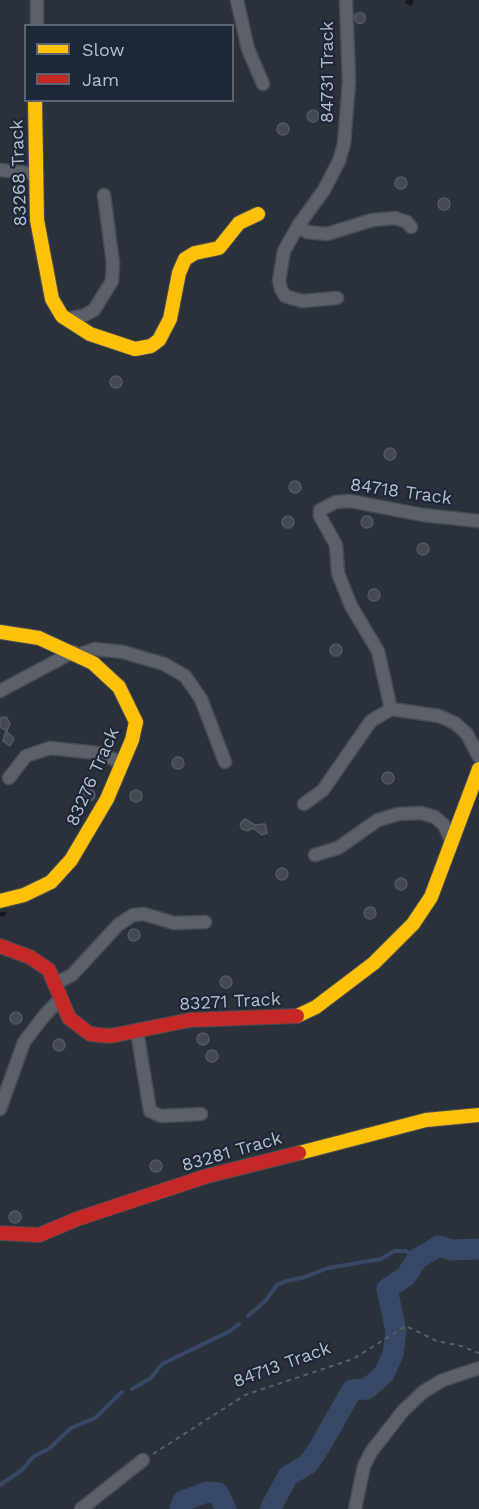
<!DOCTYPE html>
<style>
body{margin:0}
#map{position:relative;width:479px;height:1509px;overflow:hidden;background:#2b313b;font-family:"Work Sans",sans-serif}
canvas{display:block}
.legend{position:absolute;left:24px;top:24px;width:210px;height:78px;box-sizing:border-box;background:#1d2737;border:2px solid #5a6373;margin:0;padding:8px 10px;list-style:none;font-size:18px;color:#b5bdcc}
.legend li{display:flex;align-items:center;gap:12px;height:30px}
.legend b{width:30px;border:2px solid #5a6373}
</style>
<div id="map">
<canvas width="479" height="1509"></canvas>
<ul class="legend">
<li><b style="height:8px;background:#ffc107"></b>Slow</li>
<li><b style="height:8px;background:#c62828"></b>Jam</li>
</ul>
</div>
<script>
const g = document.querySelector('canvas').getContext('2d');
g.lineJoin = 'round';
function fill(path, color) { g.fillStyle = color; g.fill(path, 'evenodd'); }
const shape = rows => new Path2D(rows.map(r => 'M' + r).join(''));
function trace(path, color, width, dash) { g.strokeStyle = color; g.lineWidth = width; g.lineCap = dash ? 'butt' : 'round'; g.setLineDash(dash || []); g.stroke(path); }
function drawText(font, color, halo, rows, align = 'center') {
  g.font = font + ' "Work Sans",sans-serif'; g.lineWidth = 4.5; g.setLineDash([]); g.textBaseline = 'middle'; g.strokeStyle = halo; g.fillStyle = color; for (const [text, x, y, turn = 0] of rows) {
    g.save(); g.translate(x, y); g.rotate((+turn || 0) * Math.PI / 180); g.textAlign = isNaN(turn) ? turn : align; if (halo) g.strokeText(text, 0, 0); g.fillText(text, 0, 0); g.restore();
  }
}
fill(shape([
 [406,0,413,0,414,1,411,6,405,3],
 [357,15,364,15,365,22,358,23],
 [312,113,318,115,317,121,310,119],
 [280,126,287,127,287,133,279,131],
 [400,179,407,183,404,188,398,185],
 [443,200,450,204,447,209,441,206],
 [114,379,121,382,118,388,112,385],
 [387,451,392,451,395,458,388,459],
 [294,483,301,487,300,492,292,489],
 [365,519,372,521,371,527,365,526],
 [285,520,292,520,293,526,286,527],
 [421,545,428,549,425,554,419,551],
 [372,592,379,595,377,601,370,598],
 [334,646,342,650,339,655,333,652],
 [176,760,184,763,182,768,175,765],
 [386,775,393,778,391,784,384,781],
 [134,792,140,794,140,801,132,798],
 [86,793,94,794,93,800,85,798],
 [280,870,286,872,286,879,278,876],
 [399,881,407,884,404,890,398,887],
 [372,910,375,917,368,918,366,911],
 [0,912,6,912,7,913,4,917,0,916],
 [132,932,140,935,138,940,130,938],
 [225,979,231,981,230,987,223,985],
 [15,1015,22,1018,19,1024,13,1021],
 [203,1035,209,1039,207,1045,199,1040],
 [58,1042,65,1045,62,1051,56,1047],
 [209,1052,218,1057,217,1061,214,1063,208,1057],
 [154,1163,161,1166,159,1172,152,1168],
 [13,1213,20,1217,18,1222,11,1219]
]), '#0007');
trace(shape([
 [248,1316,266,1300,277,1285,286,1281,305,1277,328,1268,381,1259,394,1251,406,1251,417,1259],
 [132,1389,151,1378,162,1364,230,1331,239,1324],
 [0,1485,22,1470,33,1457,50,1448,71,1428,95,1418,122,1392]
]), '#364866', 4);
trace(shape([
 [180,1509,183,1501,207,1492,218,1493,226,1509],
 [270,1509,288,1476,308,1464,319,1448,352,1390,367,1389,384,1374,393,1354,396,1331,387,1289,406,1276,417,1259,439,1246,452,1250,479,1249]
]), '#364866', 21);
const building = shape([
 '354.5 18a5.5 5.5 0 1 1 11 0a5.5 5.5 0 1 1-11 0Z',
 '307 116a6 6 0 1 1 12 0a6 6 0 1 1-12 0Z',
 '277 129a6 6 0 1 1 12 0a6 6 0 1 1-12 0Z',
 '395 183a6 6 0 1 1 12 0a6 6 0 1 1-12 0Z',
 '438 204a6 6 0 1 1 12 0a6 6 0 1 1-12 0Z',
 '110 382a6 6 0 1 1 12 0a6 6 0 1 1-12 0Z',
 '384 454a6 6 0 1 1 12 0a6 6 0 1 1-12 0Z',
 '289 487a6 6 0 1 1 12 0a6 6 0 1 1-12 0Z',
 '282 522a6 6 0 1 1 12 0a6 6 0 1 1-12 0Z',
 '361 522a6 6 0 1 1 12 0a6 6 0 1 1-12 0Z',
 '417 549a6 6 0 1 1 12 0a6 6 0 1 1-12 0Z',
 '368 595a6 6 0 1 1 12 0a6 6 0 1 1-12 0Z',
 '330 650a6 6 0 1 1 12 0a6 6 0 1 1-12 0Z',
 [6,717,10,723,7,731,0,727,0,718,6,717],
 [6,731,14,738,10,746,3,741,6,731],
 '172 763a6 6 0 1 1 12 0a6 6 0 1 1-12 0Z',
 '382 778a6 6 0 1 1 12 0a6 6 0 1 1-12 0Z',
 '83 795a6 6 0 1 1 12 0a6 6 0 1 1-12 0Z',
 '130 796a6 6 0 1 1 12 0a6 6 0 1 1-12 0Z',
 [245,819,255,825,265,824,267,833,262,835,253,828,248,831,242,829,240,824,245,819],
 '276 874a6 6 0 1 1 12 0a6 6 0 1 1-12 0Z',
 '395 884a6 6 0 1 1 12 0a6 6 0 1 1-12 0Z',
 '364 913a6 6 0 1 1 12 0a6 6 0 1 1-12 0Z',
 '128 935a6 6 0 1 1 12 0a6 6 0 1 1-12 0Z',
 '220 982a6 6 0 1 1 12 0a6 6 0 1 1-12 0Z',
 '10 1018a6 6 0 1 1 12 0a6 6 0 1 1-12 0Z',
 '197 1039a6 6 0 1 1 12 0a6 6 0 1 1-12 0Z',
 '53 1045a6 6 0 1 1 12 0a6 6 0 1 1-12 0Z',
 '206 1056a6 6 0 1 1 12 0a6 6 0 1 1-12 0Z',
 '150 1166a6 6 0 1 1 12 0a6 6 0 1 1-12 0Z',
 '9 1217a6 6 0 1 1 12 0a6 6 0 1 1-12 0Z'
]);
fill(building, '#444952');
trace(building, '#535963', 1.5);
const street = shape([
 [237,0,248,49,263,84],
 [346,0,349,82,344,144,339,161,324,190,298,226,307,232,327,234,372,220,395,218,407,222,411,227],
 [37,26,37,0],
 [0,170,37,174],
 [298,226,284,251,279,281,281,289,285,296,302,301,337,298],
 [65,319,83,316,94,310,112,281,113,263,104,195],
 [78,655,95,649,123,652,164,664,185,676,201,699,225,762],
 [0,691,73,652],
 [391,709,378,651,351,606,338,573,336,545,320,516,320,510,336,502,350,501,423,515,479,521],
 [9,778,26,756,50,748,98,753,121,762],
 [304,804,323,790,371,721,391,709,439,716,455,723,467,734,479,757],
 [315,855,338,848,378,820,398,814,421,813,435,817,444,825,452,843],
 [56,983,72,975,118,925,133,915,144,914,174,923,205,922],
 [137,1031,150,1111,161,1116,201,1114],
 [0,1109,24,1042,44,1016,61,998],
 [81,1509,143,1460],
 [355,1509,364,1466,371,1452,403,1411,423,1392,443,1380,479,1368]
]);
const slow = shape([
 [35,100,37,220,52,299,62,316,90,334,135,349,151,346,159,340,170,319,179,273,185,259,195,253,219,248,239,223,258,214],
 [0,632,39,638,93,663,119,687,136,722,132,740,107,799,71,860,51,882,24,895,0,901],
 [297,1016,316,1007,374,963,413,924,431,897,479,769],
 [299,1153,426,1120,479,1115]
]);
const jam = shape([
 [0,946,30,957,49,970,69,1018,90,1034,110,1036,190,1020,297,1016],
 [0,1233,39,1235,77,1219,207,1176,299,1153]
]);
trace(street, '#474c53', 15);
trace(slow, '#474c53', 16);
trace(jam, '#474c53', 16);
trace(shape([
 [153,1454,245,1395,353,1359,406,1326,437,1341,461,1346,479,1353]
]), '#595f66', 2, [4.5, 4.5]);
trace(street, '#5b6069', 12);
trace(slow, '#ffc107', 14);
trace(jam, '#c62828', 14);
drawText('18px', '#b5bdcc', '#1d2737', [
 ["84731 Track",328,72,-90],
 ["83268 Track",19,173,-92],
 ["84718 Track",401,492,8],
 ["83276 Track",93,777,-66],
 ["83271 Track",230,1002,-3],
 ["83281 Track",232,1152,-16],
 ["84713 Track",282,1365,-20]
]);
</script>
